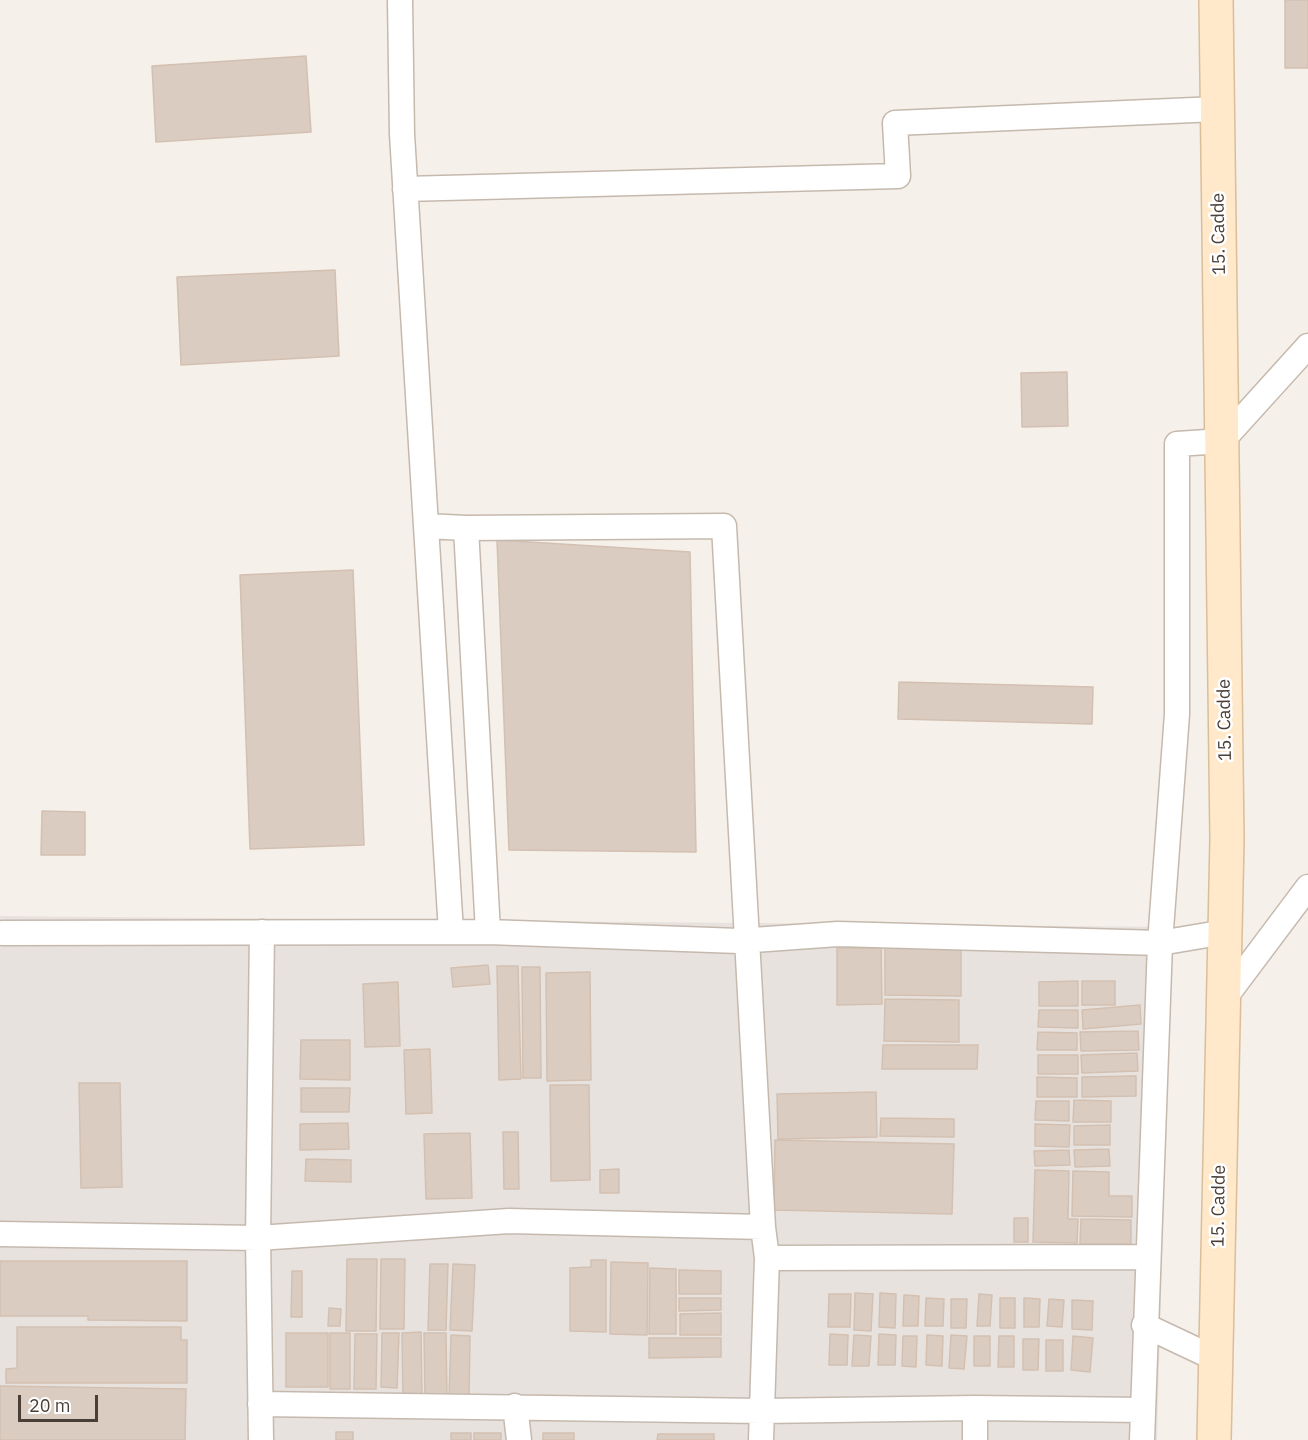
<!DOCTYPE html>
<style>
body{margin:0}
#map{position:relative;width:1308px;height:1440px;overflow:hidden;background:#f5f0e9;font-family:"IBM Plex Sans",sans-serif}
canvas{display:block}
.scale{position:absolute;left:18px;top:1395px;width:80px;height:27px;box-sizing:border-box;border:3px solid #4a3f37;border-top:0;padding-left:8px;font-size:18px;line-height:21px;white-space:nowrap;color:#4a3f37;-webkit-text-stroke:4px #fff;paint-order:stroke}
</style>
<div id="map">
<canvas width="1308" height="1440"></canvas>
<div class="scale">20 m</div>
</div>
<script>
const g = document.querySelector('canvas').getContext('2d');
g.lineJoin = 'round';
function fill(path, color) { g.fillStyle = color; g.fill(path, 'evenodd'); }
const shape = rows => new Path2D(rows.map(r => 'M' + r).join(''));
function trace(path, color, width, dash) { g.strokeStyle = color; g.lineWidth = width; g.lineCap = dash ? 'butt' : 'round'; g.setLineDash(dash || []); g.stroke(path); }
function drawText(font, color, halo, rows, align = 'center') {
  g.font = font + ' "IBM Plex Sans",sans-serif'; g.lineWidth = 5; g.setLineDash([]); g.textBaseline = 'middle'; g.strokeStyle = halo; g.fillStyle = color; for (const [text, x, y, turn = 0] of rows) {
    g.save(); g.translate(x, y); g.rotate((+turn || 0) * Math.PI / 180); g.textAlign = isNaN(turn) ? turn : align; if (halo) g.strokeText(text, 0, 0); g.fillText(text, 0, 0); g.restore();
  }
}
fill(shape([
 [0,916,1171,927,1157,1440,0,1440]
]), '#e8e2de');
const building = shape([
 [1285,0,1308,0,1308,68,1285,68,1285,0],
 [306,56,311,132,156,142,152,66,306,56],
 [335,270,339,356,181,365,177,277,335,270],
 [1067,372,1068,426,1022,427,1021,373,1067,372],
 [497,540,690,552,696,852,509,850,497,540],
 [353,570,364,845,250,849,240,575,353,570],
 [899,682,1093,687,1092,724,898,719,899,682],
 [42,811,85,812,85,855,41,855,42,811],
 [961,941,961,996,885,995,885,943,961,941],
 [837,948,881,948,882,1004,837,1005,837,948],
 [488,965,490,984,453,987,451,968,488,965],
 [497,966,518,966,521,1079,499,1080,497,966],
 [522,967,540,967,541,1078,523,1078,522,967],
 [590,972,591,1080,547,1081,546,973,590,972],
 [1078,981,1078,1006,1039,1006,1039,982,1078,981],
 [1082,981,1115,981,1115,1005,1082,1005,1082,981],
 [398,982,400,1046,365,1047,363,984,398,982],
 [885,999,959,1000,959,1042,884,1041,885,999],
 [1140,1005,1141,1024,1083,1029,1082,1010,1140,1005],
 [1039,1010,1078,1010,1078,1028,1038,1027,1039,1010],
 [1138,1031,1139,1050,1081,1051,1080,1032,1138,1031],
 [1038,1032,1077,1033,1077,1050,1037,1050,1038,1032],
 [301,1040,350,1040,350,1080,300,1079,301,1040],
 [883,1045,978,1045,977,1069,882,1069,883,1045],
 [430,1049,432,1113,406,1114,404,1050,430,1049],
 [1137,1053,1138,1071,1082,1073,1081,1055,1137,1053],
 [1038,1055,1078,1055,1078,1074,1038,1074,1038,1055],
 [1136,1076,1136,1096,1082,1097,1082,1077,1136,1076],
 [1037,1077,1077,1078,1077,1097,1037,1097,1037,1077],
 [79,1083,120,1083,122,1187,81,1188,79,1083],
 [550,1085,589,1085,590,1180,551,1181,550,1085],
 [301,1088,350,1088,349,1112,301,1112,301,1088],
 [876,1092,877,1137,778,1139,777,1094,876,1092],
 [1074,1100,1111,1101,1111,1122,1073,1122,1074,1100],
 [1036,1101,1069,1101,1069,1121,1035,1120,1036,1101],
 [881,1118,954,1119,954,1137,880,1136,881,1118],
 [348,1123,349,1149,300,1150,300,1124,348,1123],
 [1035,1124,1070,1125,1069,1147,1035,1146,1035,1124],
 [1110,1125,1110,1145,1074,1145,1074,1126,1110,1125],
 [503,1132,518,1132,519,1189,504,1189,503,1132],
 [470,1133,472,1198,426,1199,424,1134,470,1133],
 [775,1140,954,1144,952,1214,774,1210,775,1140],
 [1109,1149,1110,1166,1075,1167,1074,1150,1109,1149],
 [1069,1150,1070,1165,1035,1166,1034,1151,1069,1150],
 [306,1159,351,1160,351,1182,305,1181,306,1159],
 [619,1169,619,1193,600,1193,600,1170,619,1169],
 [1035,1170,1069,1171,1068,1219,1078,1219,1077,1243,1033,1242,1035,1170],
 [1073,1171,1109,1172,1109,1196,1132,1196,1132,1217,1072,1216,1073,1171],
 [1014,1218,1028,1218,1028,1242,1014,1242,1014,1218],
 [1081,1219,1131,1220,1131,1244,1080,1244,1081,1219],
 [347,1259,377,1259,376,1331,346,1331,347,1259],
 [381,1259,405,1259,404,1329,380,1329,381,1259],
 [591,1260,606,1260,606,1332,570,1331,570,1268,591,1267,591,1260],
 [0,1261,187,1261,187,1321,88,1320,88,1316,0,1316,0,1261],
 [611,1262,648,1263,647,1335,610,1334,611,1262],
 [430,1264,448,1264,446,1330,428,1330,430,1264],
 [453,1264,475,1265,472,1331,450,1330,453,1264],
 [650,1268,676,1269,676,1334,649,1334,650,1268],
 [679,1270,721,1271,721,1294,679,1294,679,1270],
 [292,1271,302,1271,302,1317,291,1317,292,1271],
 [855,1293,873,1294,871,1331,854,1330,855,1293],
 [880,1293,896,1294,895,1328,879,1327,880,1293],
 [829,1294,851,1294,850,1327,828,1327,829,1294],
 [979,1294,992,1295,990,1326,977,1326,979,1294],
 [904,1295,919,1296,918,1326,903,1326,904,1295],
 [679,1298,721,1298,721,1310,679,1311,679,1298],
 [926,1298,944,1299,943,1326,925,1326,926,1298],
 [1000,1298,1015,1298,1015,1328,1000,1328,1000,1298],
 [1024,1298,1040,1299,1039,1327,1024,1327,1024,1298],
 [951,1299,967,1299,966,1328,951,1328,951,1299],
 [1049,1299,1064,1300,1062,1327,1047,1326,1049,1299],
 [1072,1300,1093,1301,1092,1330,1072,1329,1072,1300],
 [329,1308,341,1309,340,1326,328,1326,329,1308],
 [721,1313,721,1335,680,1335,680,1314,721,1313],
 [17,1327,181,1327,181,1340,187,1340,187,1383,6,1383,6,1369,17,1368,17,1327],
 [421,1332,422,1398,403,1398,402,1333,421,1332],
 [286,1333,328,1333,328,1387,286,1387,286,1333],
 [330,1333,350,1333,350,1389,330,1389,330,1333],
 [382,1333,399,1333,397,1388,381,1387,382,1333],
 [424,1333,446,1333,447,1398,425,1397,424,1333],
 [355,1334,377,1334,376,1389,354,1389,355,1334],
 [830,1334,848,1335,847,1365,829,1365,830,1334],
 [879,1334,896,1335,895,1365,878,1365,879,1334],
 [451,1335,470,1336,469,1397,449,1397,451,1335],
 [854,1335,871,1336,869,1366,852,1366,854,1335],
 [927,1335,943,1336,942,1366,926,1365,927,1335],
 [951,1335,967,1336,964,1369,949,1368,951,1335],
 [903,1336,917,1336,916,1367,902,1366,903,1336],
 [974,1336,990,1336,990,1366,974,1366,974,1336],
 [999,1336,1014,1336,1014,1367,998,1367,999,1336],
 [1073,1336,1093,1338,1090,1372,1071,1370,1073,1336],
 [649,1338,721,1338,721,1357,649,1358,649,1338],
 [1023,1339,1039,1339,1038,1370,1023,1370,1023,1339],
 [1046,1340,1063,1340,1063,1371,1046,1371,1046,1340],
 [0,1386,186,1389,185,1440,0,1440,0,1386],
 [336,1432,353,1432,353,1440,336,1440,336,1432],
 [451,1433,471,1433,471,1440,451,1440,451,1433],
 [474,1433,501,1433,501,1440,474,1440,474,1433],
 [543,1433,574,1433,574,1440,543,1440,543,1433],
 [658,1434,714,1434,714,1440,657,1440,658,1434]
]);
fill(building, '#dbccc1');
trace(building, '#d3c0b1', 1.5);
const minor = shape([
 [400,0,402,134,426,526,466,528],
 [405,189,898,176,895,123,1217,109],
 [426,526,451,932],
 [488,932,466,528,724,526,763,1227,767,1258,761,1440],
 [3,933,488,932,739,941,838,934,1160,943,1225,932],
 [1224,999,1308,887],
 [0,1234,258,1238,509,1221,763,1227],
 [767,1258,1147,1257],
 [1144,1325,1216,1359],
 [260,1404,762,1411,975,1408,1143,1410],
 [515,1406,519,1440],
 [261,1440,258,1238,262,932],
 [975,1440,975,1408],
 [1142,1440,1160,943,1177,714,1177,444,1222,441,1308,346]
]);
const secondary = shape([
 [1214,1440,1227,839,1216,0]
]);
trace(minor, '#c5b9ae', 27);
trace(secondary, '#dabe99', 36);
trace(minor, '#fff', 24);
trace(secondary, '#ffe9ca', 33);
drawText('18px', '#4a3f37', '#fff', [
 ["15. Cadde",1219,234,-91],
 ["15. Cadde",1225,720,-91],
 ["15. Cadde",1219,1206,-89]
]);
</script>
